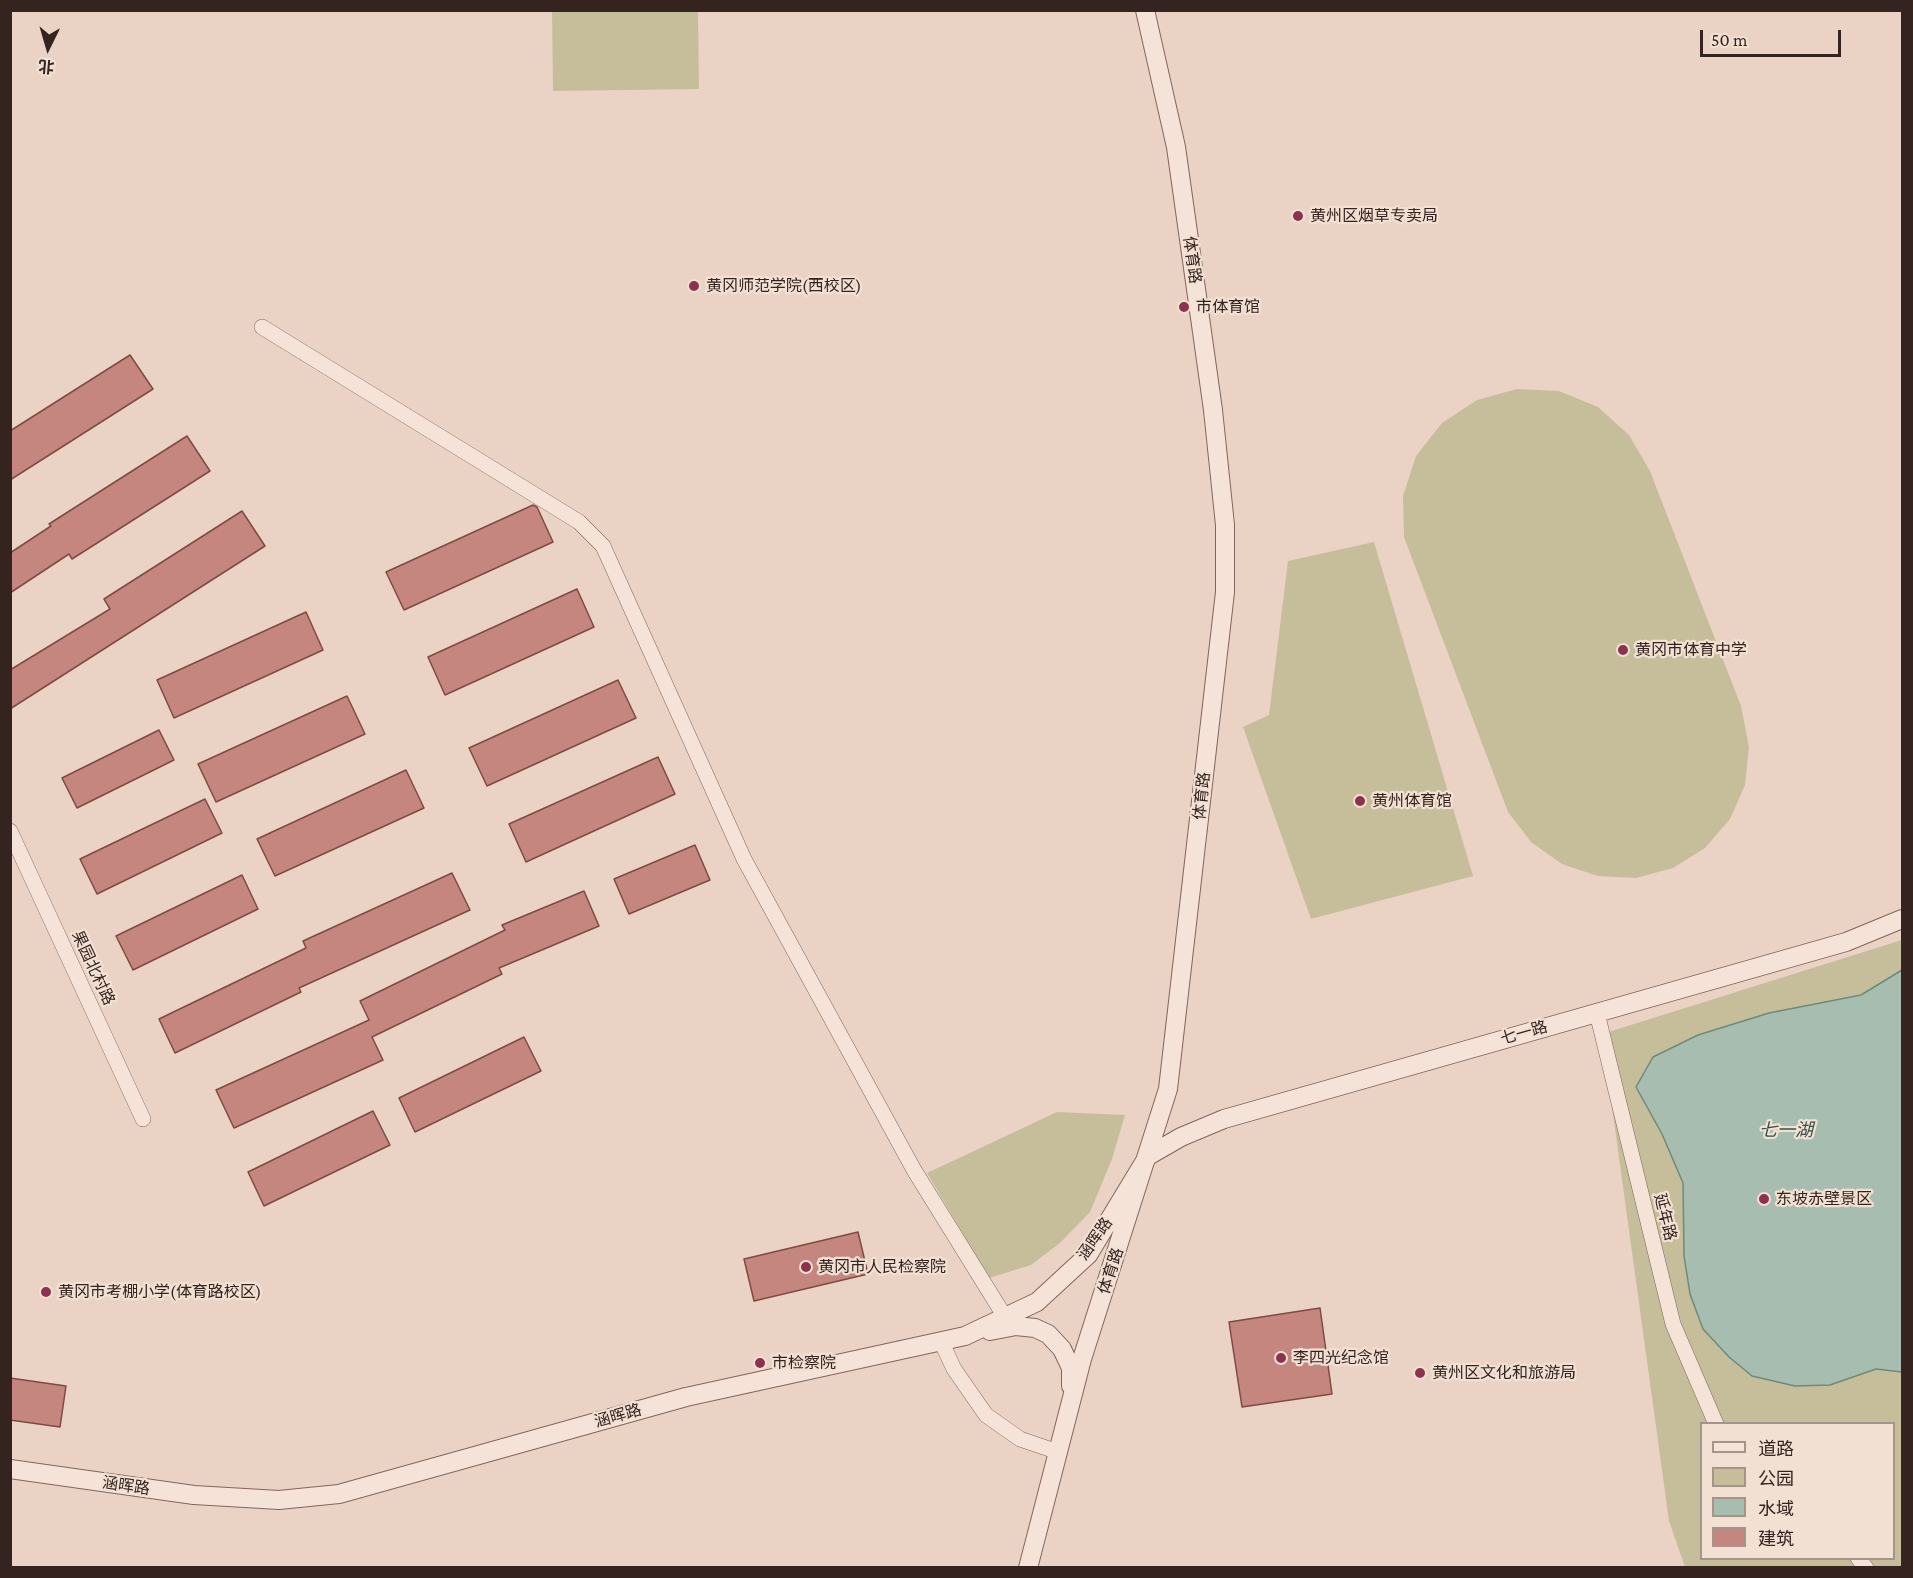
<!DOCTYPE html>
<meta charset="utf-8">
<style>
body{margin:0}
#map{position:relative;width:1913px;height:1578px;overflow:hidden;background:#ead3c5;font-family:"Crimson Pro","Noto Sans SC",serif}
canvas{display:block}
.frame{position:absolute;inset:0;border:12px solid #34231f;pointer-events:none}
.legend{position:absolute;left:1700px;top:1422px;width:195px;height:138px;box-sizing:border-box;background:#f2e0d3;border:2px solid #a6948b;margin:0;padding:8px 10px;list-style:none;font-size:18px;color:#34231f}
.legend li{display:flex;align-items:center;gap:12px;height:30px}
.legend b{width:30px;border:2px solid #a6948b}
.north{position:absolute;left:18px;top:18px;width:60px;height:60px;-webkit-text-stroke:4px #f2e0d3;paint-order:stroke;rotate:185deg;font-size:16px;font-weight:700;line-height:24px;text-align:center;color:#34231f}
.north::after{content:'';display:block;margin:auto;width:21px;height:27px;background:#34231f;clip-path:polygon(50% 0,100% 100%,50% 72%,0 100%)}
.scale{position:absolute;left:1700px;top:30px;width:141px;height:27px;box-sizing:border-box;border:3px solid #34231f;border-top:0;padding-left:8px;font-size:18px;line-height:21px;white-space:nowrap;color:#34231f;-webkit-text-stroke:4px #f2e0d3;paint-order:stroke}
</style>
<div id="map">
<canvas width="1913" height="1578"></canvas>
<div class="frame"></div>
<ul class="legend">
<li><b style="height:8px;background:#f5e3d7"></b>道路</li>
<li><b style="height:16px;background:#c6be9a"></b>公园</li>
<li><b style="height:16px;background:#a6bdaf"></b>水域</li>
<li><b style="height:16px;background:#c4867e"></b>建筑</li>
</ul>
<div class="north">北</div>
<div class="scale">50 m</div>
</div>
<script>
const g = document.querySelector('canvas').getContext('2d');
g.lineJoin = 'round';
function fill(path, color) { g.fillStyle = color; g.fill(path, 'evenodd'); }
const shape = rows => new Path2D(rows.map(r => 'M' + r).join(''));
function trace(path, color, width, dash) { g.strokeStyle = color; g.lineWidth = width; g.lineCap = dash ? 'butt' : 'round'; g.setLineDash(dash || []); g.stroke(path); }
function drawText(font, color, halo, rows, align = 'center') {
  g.font = font + ' "Crimson Pro","Noto Sans SC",serif'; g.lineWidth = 4.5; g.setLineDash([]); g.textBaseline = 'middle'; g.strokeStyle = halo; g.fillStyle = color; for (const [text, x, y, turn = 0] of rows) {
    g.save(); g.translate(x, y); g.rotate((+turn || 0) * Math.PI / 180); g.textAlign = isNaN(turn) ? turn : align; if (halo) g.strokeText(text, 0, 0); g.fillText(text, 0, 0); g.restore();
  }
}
fill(shape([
 [552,11,698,11,699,89,553,91],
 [1517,389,1559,391,1598,407,1629,435,1650,471,1741,706,1749,747,1745,785,1730,819,1705,848,1673,868,1636,878,1598,876,1562,864,1531,842,1508,812,1404,537,1403,496,1416,456,1442,423,1477,400],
 [1374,542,1473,876,1311,919,1243,727,1269,715,1288,561],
 [1902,940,1902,1567,1685,1567,1669,1521,1602,1034],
 [1702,1424,1894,1424,1894,1558,1702,1558],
 [1057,1112,1125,1115,1112,1159,1090,1212,1060,1243,1031,1265,989,1278,927,1173]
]), '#c6be9a');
const water = shape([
 [1902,970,1902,1372,1876,1369,1830,1385,1795,1386,1752,1376,1729,1357,1703,1329,1690,1294,1684,1256,1683,1183,1662,1134,1636,1087,1653,1057,1698,1035,1769,1013,1861,995,1902,970]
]);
fill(water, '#a6bdaf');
trace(water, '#6e8a7a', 1.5);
const building = shape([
 [130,355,153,389,10,480,10,431,130,355],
 [187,436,210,471,72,559,69,554,10,593,10,553,51,526,49,524,187,436],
 [533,505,537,507,553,542,404,610,386,572,533,505],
 [242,511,265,546,10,709,10,670,110,609,104,599,242,511],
 [577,589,594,627,445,695,428,657,577,589],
 [306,612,323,650,174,718,157,680,306,612],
 [618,680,636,718,487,786,469,748,618,680],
 [347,696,365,734,216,802,198,764,347,696],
 [159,730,174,760,77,808,62,778,159,730],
 [658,757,675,794,526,862,509,824,658,757],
 [406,770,424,808,275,876,257,839,406,770],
 [205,799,222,833,97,894,80,859,205,799],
 [695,845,710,880,629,914,614,879,695,845],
 [452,873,470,910,299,988,301,992,175,1053,159,1019,306,948,303,941,452,873],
 [242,875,258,909,133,970,116,936,242,875],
 [584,891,599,926,499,968,502,974,372,1037,383,1060,234,1128,216,1090,369,1020,360,1001,505,930,502,925,584,891],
 [524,1037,541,1071,415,1132,399,1098,524,1037],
 [373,1111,390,1145,264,1206,248,1172,373,1111],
 [858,1232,868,1274,754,1301,744,1259,858,1232],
 [1320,1308,1332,1394,1242,1407,1229,1322,1320,1308],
 [10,1378,66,1386,60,1427,10,1420,10,1378]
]);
fill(building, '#c4867e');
trace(building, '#7f4a45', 1.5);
const minor = shape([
 [262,327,579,522,603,546,744,859,914,1170,1005,1317],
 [10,831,143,1119],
 [1597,1013,1673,1324,1716,1424],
 [941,1341,954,1369,986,1415,1020,1439,1058,1452],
 [1858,1558,1866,1568]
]);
const tertiary = shape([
 [990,1331,1016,1326,1035,1328,1048,1334,1062,1349,1071,1368,1071,1386],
 [10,1469,194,1495,279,1500,339,1494,686,1397,965,1336,1037,1302,1088,1255,1148,1156,1181,1137,1224,1119,1846,942,1902,919],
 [1028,1568,1082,1359,1168,1089,1225,592,1225,525,1213,410,1176,147,1145,10]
]);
trace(minor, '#83655d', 16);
trace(tertiary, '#83655d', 20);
trace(minor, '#f5e3d7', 15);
trace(tertiary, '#f5e3d7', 18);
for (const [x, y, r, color] of [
 [1298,216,6,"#8c324e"],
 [694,286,6,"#8c324e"],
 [1184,307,6,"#8c324e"],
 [1623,650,6,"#8c324e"],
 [1360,801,6,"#8c324e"],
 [1764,1199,6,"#8c324e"],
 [806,1267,6,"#8c324e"],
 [46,1292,6,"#8c324e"],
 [1281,1358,6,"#8c324e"],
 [760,1363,6,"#8c324e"],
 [1420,1373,6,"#8c324e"]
]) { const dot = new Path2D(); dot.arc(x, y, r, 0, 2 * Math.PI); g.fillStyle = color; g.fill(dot); trace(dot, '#f2e0d3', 2); }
drawText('16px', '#34231f', '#f2e0d3', [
 ["黄州区烟草专卖局",1310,216],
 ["黄冈师范学院(西校区)",706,286],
 ["市体育馆",1196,307],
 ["黄冈市体育中学",1635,650],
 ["黄州体育馆",1372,801],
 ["东坡赤壁景区",1776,1199],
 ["黄冈市人民检察院",818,1267],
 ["黄冈市考棚小学(体育路校区)",58,1292],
 ["李四光纪念馆",1293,1358],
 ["市检察院",772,1363],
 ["黄州区文化和旅游局",1432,1373]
], 'left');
drawText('16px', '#34231f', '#f2e0d3', [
 ["体育路",1192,260,82],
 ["体育路",1202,796,-84],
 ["果园北村路",93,968,65],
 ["七一路",1524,1033,-16],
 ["延年路",1665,1217,76],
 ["涵晖路",1095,1239,-55],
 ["体育路",1111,1271,-72],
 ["涵晖路",618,1416,-16],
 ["涵晖路",126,1486,8]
]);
drawText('italic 18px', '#305246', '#f2e0d3', [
 ["七一湖",1786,1130]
]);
</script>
